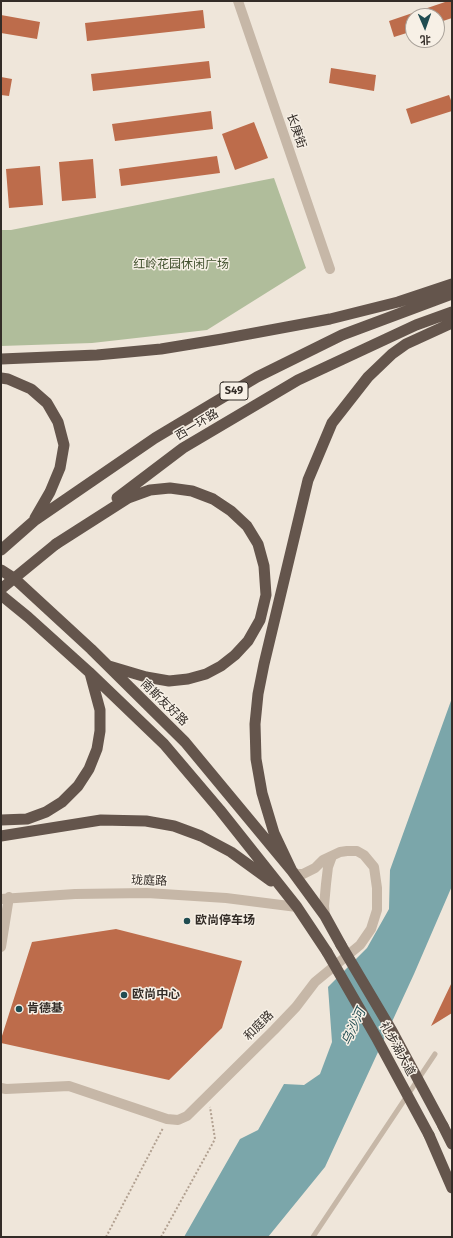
<!DOCTYPE html>
<meta charset="utf-8">
<style>
body{margin:0}
#map{position:relative;width:453px;height:1238px;overflow:hidden;background:#efe6da;font-family:"Fira Sans","Noto Sans SC",sans-serif}
canvas{display:block}
.frame{position:absolute;inset:0;border:2px solid #332c27;pointer-events:none}
.north{position:absolute;left:405px;top:8px;width:40px;height:40px;box-sizing:border-box;background:#f7f0e6;border:1px solid #a9a29a;border-radius:50%;rotate:178deg;font-size:11px;font-weight:700;line-height:16px;text-align:center;color:#332c27}
.north::after{content:'';display:block;margin:auto;width:14px;height:18px;background:#204c51;clip-path:polygon(50% 0,100% 100%,50% 72%,0 100%)}
</style>
<div id="map">
<canvas width="453" height="1238"></canvas>
<div class="frame"></div>
<div class="north">北</div>
</div>
<script>
const g = document.querySelector('canvas').getContext('2d');
g.lineJoin = 'round';
function fill(path, color) { g.fillStyle = color; g.fill(path, 'evenodd'); }
const shape = rows => new Path2D(rows.map(r => 'M' + r).join(''));
function trace(path, color, width, dash) { g.strokeStyle = color; g.lineWidth = width; g.lineCap = dash ? 'butt' : 'round'; g.setLineDash(dash || []); g.stroke(path); }
function drawText(font, color, halo, rows, align = 'center') {
  g.font = font + ' "Fira Sans","Noto Sans SC",sans-serif'; g.lineWidth = 3; g.setLineDash([]); g.textBaseline = 'middle'; g.strokeStyle = halo; g.fillStyle = color; for (const [text, x, y, turn = 0] of rows) {
    g.save(); g.translate(x, y); g.rotate((+turn || 0) * Math.PI / 180); g.textAlign = isNaN(turn) ? turn : align; if (halo) g.strokeText(text, 0, 0); g.fillText(text, 0, 0); g.restore();
  }
}
fill(shape([
 [274,178,306,268,207,330,92,343,1,346,1,230,11,230]
]), '#b0bd9b');
fill(shape([
 [452,698,452,886,414,974,325,1167,268,1237,184,1237,240,1139,258,1130,284,1084,304,1085,320,1074,332,1042,328,987,367,948,389,909,390,870]
]), '#7ba6aa');
fill(shape([
 [448,1,452,1,452,18,437,23,437,16,413,16,413,31,394,37,389,21],
 [203,10,205,28,87,41,85,23],
 [1,15,40,22,37,39,1,33],
 [209,61,211,78,93,91,91,74],
 [331,68,376,75,374,91,329,83],
 [1,77,12,79,9,96,1,95],
 [449,95,452,103,452,111,411,124,406,109],
 [211,111,213,129,115,141,112,124],
 [254,122,268,158,235,170,222,134],
 [217,156,220,173,121,186,119,169],
 [93,159,96,198,62,201,59,162],
 [40,166,43,205,9,208,6,169],
 [116,929,242,961,222,1028,169,1080,1,1043,1,1039,32,942],
 [452,982,452,1013,431,1026]
]), '#bd6c4b');
trace(shape([
 [106,1237,163,1128],
 [161,1237,215,1139,210,1107]
]), '#b2a191', 2, [2, 2]);
trace(shape([
 [313,1237,435,1054]
]), '#c6b7a7', 5);
trace(shape([
 [1,899,75,894,147,893,226,898,297,907],
 [325,916,324,906,326,884,328,867,332,856],
 [1,947,9,897],
 [1,1088,6,1089,69,1086,167,1119,178,1120,187,1116,274,1030,296,1007,315,982,360,945,371,929,377,910,377,888,374,867,364,855,357,851,347,851,340,852,323,860,315,868,303,874,297,874,292,871]
]), '#c6b7a7', 10);
trace(shape([
 [238,1,330,269]
]), '#c6b7a7', 10);
trace(shape([
 [1,359,97,355,161,349,222,339,330,319,398,302,452,284],
 [1,378,8,379,31,389,47,403,58,422,64,445,60,468,50,492,35,518],
 [117,498,183,448,298,380,416,325,452,312],
 [56,544,128,498,150,490,170,488,192,491,213,499,231,511,247,526,258,544,264,566,266,595,260,620,248,641,235,655,221,666,206,674,188,679,169,681,146,677,109,666],
 [1,550,34,521,155,438,257,377,342,335,452,294],
 [1,570,15,579,91,649,185,742,292,871,325,916,341,945],
 [1,595,28,617,89,672,164,744,220,810,297,907,327,952],
 [1,820,27,819,46,812,62,802,78,786,89,769,97,749,100,731,100,710,90,673],
 [1,836,101,820,146,821,174,826,201,836,231,852,271,881],
 [292,871,274,833,262,793,256,759,255,724,258,694,264,664,308,480,332,423,368,377,392,354,406,344,452,323],
 [443,1126,452,1144],
 [429,1135,452,1188]
]), '#64554c', 11);
trace(shape([
 [1,589,56,544],
 [341,945,392,1031,443,1126],
 [327,952,376,1037,429,1135]
]), '#64554c', 11);
for (const [x, y, r, color] of [
 [187,921,4,"#204c51"],
 [124,995,4,"#204c51"],
 [19,1009,4,"#204c51"]
]) { const dot = new Path2D(); dot.arc(x, y, r, 0, 2 * Math.PI); g.fillStyle = color; g.fill(dot); trace(dot, '#f7f0e6', 1.5); }
for (const [x, y, w] of [
 [234,391,28]
]) { const box = new Path2D(); box.roundRect(x - w / 2, y - 9, w, 18, 3); g.fillStyle = '#f7f0e6'; g.fill(box); trace(box, '#332c27', 1); }
drawText('bold 11px', '#332c27', null, [
 ["S49",234,391]
]);
drawText('12px', '#332c27', '#f7f0e6', [
 ["长庚街",296,131,71],
 ["西一环路",197,425,-31],
 ["南斯友好路",164,703,44],
 ["珑庭路",149,881,2],
 ["和庭路",259,1026,-45],
 ["礼步湖大道",397,1049,61]
]);
drawText('12px', '#41502d', '#f7f0e6', [
 ["红岭花园休闲广场",181,265]
]);
drawText('bold 12px', '#332c27', '#f7f0e6', [
 ["欧尚停车场",195,921],
 ["欧尚中心",132,995],
 ["肯德基",27,1009]
], 'left');
drawText('italic 13px', '#204c51', '#f7f0e6', [
 ["乌沙河",354,1027,-65]
]);
</script>
